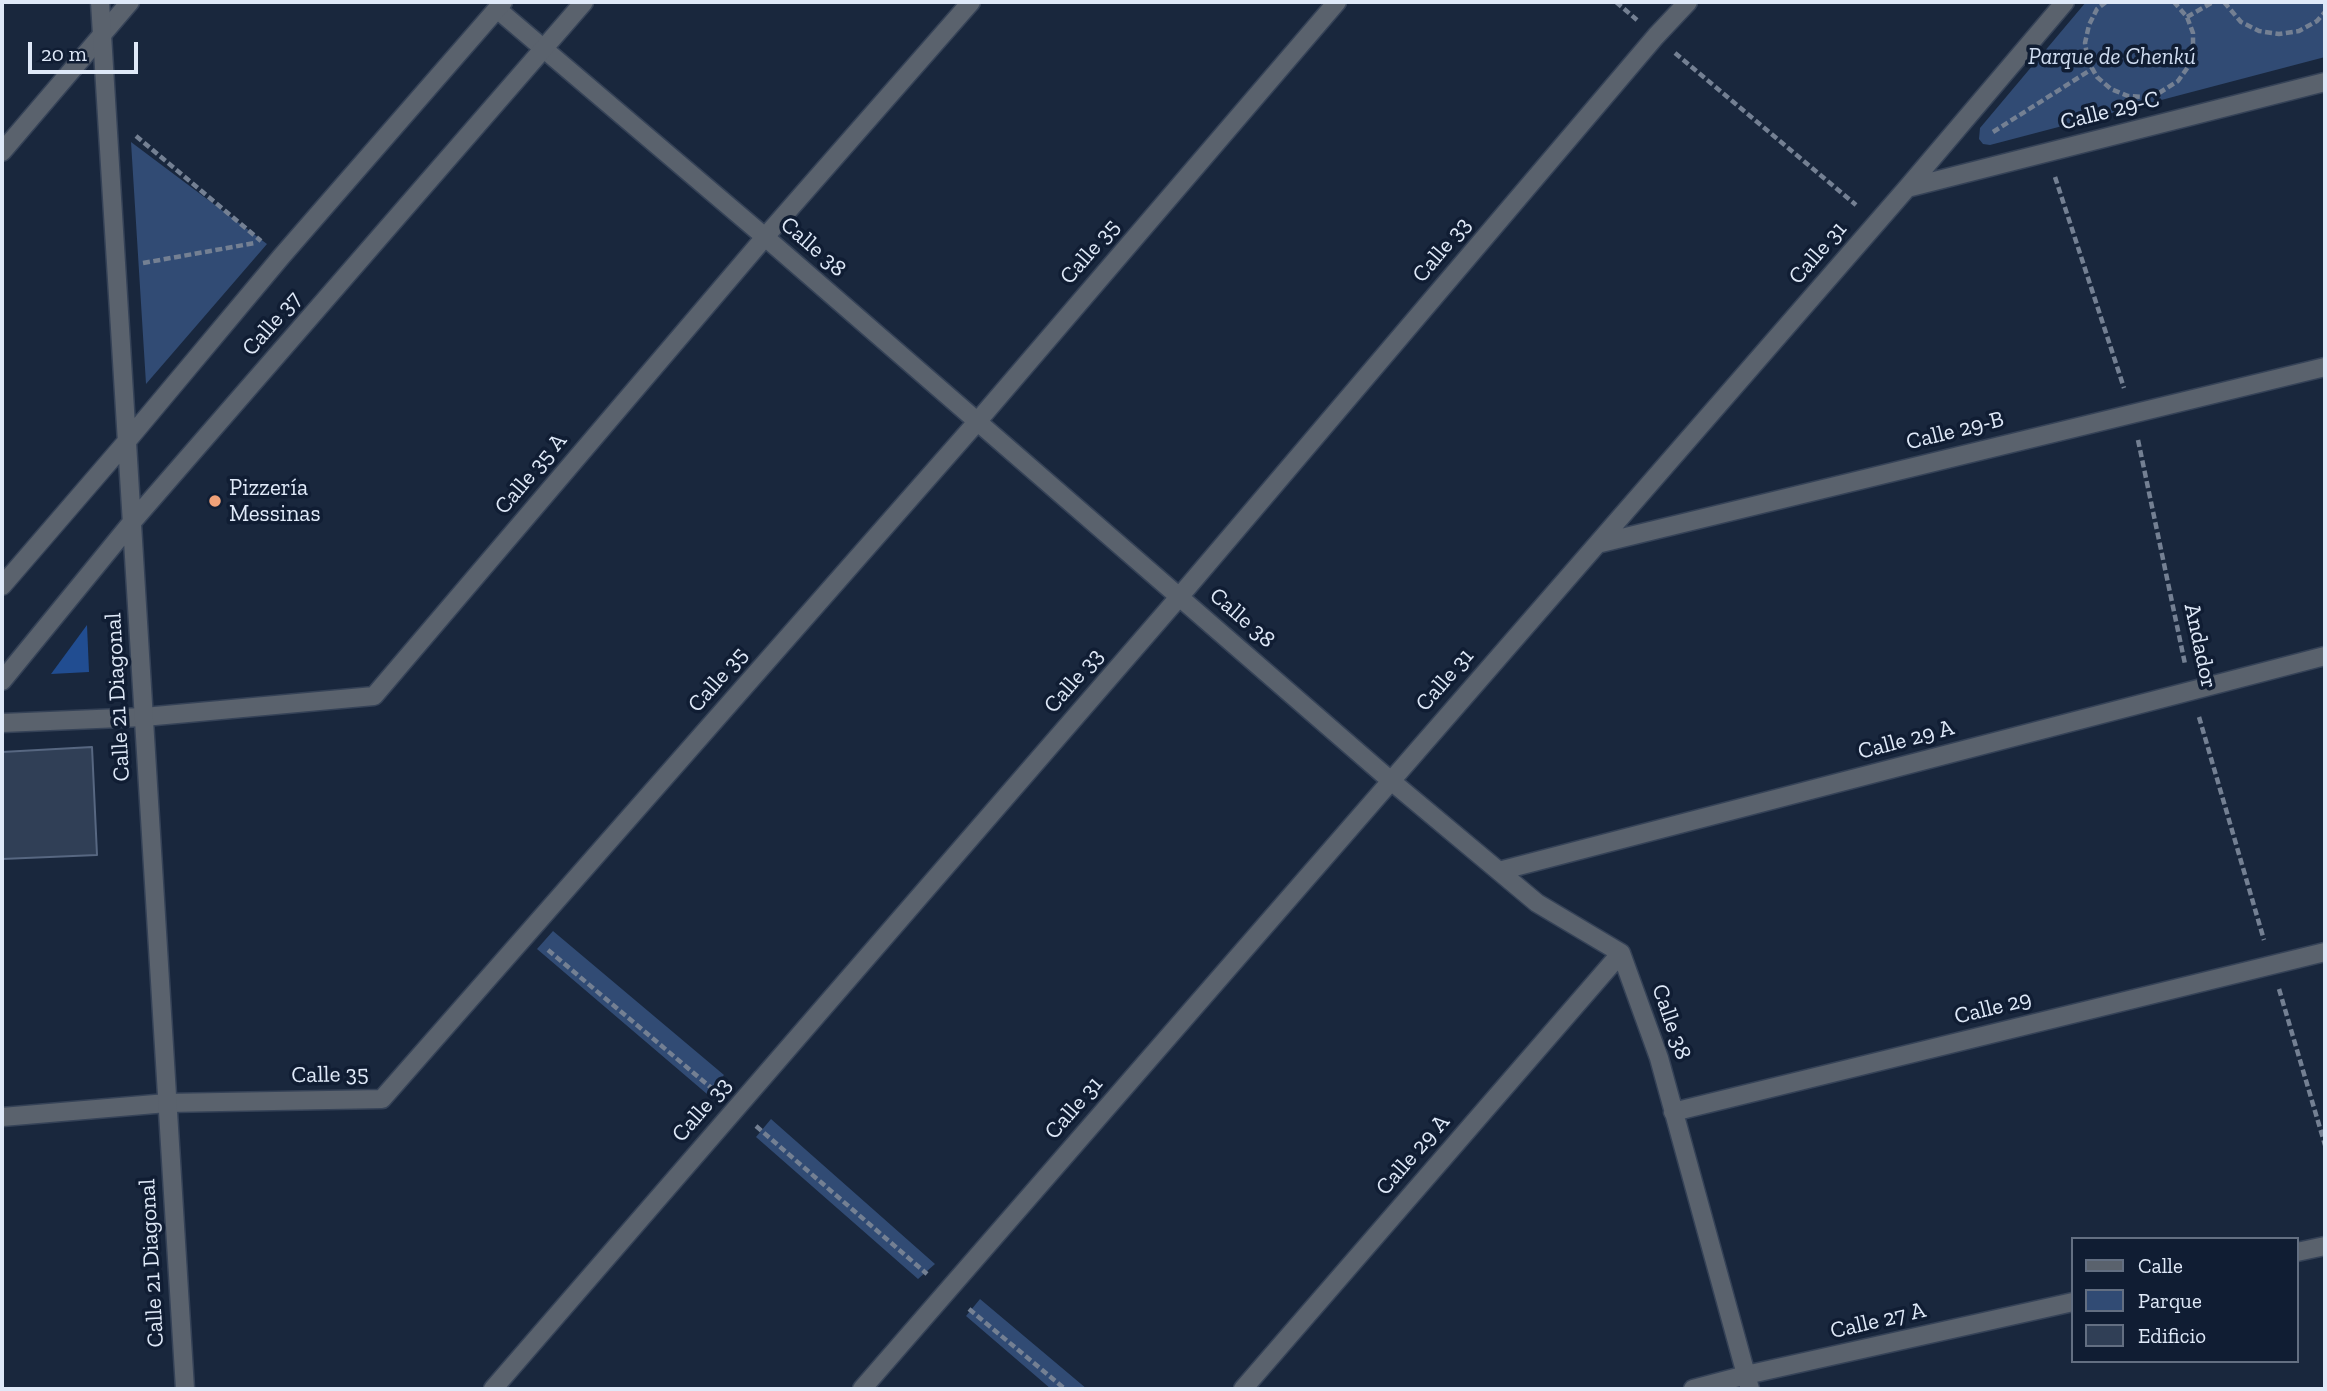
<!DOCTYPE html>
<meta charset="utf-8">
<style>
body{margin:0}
#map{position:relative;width:2327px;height:1391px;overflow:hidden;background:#19273d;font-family:"Zilla Slab",serif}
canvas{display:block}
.frame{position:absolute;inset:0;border:4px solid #dfe9f8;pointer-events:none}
.legend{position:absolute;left:2071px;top:1237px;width:228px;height:126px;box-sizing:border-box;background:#101d33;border:2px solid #636f82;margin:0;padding:9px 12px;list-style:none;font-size:21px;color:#dfe9f8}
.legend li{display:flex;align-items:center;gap:14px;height:35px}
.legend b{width:35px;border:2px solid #636f82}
.scale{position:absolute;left:28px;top:42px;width:110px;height:32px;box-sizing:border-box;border:4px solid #dfe9f8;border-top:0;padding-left:9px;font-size:21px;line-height:24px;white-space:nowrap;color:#dfe9f8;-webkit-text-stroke:5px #101d33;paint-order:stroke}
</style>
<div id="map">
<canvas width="2327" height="1391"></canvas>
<div class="frame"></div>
<ul class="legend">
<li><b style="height:9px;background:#5a626d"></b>Calle</li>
<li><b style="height:19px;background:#314b74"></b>Parque</li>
<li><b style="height:19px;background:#303f56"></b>Edificio</li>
</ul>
<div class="scale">20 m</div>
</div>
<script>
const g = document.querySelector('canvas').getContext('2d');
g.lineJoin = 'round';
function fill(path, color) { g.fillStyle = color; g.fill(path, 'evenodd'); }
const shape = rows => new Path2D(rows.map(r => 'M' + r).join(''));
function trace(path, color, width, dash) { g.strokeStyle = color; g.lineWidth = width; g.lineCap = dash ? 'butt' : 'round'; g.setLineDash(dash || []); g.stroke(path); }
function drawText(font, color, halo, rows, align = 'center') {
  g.font = font + ' "Zilla Slab",serif'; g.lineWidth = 7; g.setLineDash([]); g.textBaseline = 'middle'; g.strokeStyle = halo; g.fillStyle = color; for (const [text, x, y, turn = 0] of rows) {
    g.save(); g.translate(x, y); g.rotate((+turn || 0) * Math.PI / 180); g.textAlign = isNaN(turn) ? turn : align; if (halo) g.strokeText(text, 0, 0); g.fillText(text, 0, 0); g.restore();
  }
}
fill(shape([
 [2086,2,2325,2,2325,57,1990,145,1983,144,1979,139,1980,128],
 [131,142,267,244,146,384],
 [553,931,724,1075,707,1094,537,949],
 [771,1119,935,1264,918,1279,756,1137],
 [980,1299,1087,1389,1051,1389,966,1316]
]), '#314b74');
fill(shape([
 [87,625,89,672,51,674]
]), '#214d91');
const building = shape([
 [92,747,97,855,2,859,2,752,92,747]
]);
fill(building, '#303f56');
trace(building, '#576781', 2);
const minor = shape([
 [497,9,765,237,1390,780,1537,903,1621,953,1659,1058,1750,1389],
 [2,152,130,2],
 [1907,188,2325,82],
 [1597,544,2325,367],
 [2,723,144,717,374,696,765,237,971,2],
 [1499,871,2325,656],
 [1673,1112,2325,952],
 [2,1117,167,1103,382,1099,977,422,1337,2],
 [2297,1252,2325,1246],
 [493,1389,1180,596,1656,36,1688,2],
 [862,1389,1907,188,2065,2],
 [1243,1389,1621,953],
 [1693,1389,1746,1375,2073,1302]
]);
const tertiary = shape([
 [100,2,185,1389],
 [2,586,127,441,281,257,503,2],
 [2,681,132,522,584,2]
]);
trace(minor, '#354257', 21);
trace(tertiary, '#354257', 21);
trace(shape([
 [1616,2,1637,20],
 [2106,2,2097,9,2089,25,2085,43,2088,61,2097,77,2111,89,2128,96,2144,97],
 [2224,2,2241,22,2259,31,2279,34,2299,31,2317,21,2325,12],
 [2187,17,2213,2],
 [1675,53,1856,205],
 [2159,93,2178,81,2188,67,2193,51,2193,33,2187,17,2174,2],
 [1993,132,2092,69],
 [136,136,261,241],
 [2055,177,2124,388],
 [143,263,255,243],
 [2138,440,2185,664],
 [2199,717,2264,940],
 [548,950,715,1091],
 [2279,989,2325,1145],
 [756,1126,927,1274],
 [969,1309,1065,1389]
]), '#748093', 4.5, [7, 3.5]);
trace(minor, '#5a626d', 18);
trace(tertiary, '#5a626d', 18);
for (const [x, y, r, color] of [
 [215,501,7,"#f0a279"]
]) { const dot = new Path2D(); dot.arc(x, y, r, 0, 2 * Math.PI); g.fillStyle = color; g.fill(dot); trace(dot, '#101d33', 2.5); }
drawText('italic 23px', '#cfdcf0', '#101d33', [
 ["Parque de Chenkú",2112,57]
]);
drawText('23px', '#dfe9f8', '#101d33', [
 ["Calle 29-C",2110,111,-14],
 ["Calle 38",813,247,41],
 ["Calle 33",1442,250,-50],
 ["Calle 35",1090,252,-49],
 ["Calle 31",1818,253,-49],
 ["Calle 37",272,324,-49],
 ["Calle 29-B",1955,431,-14],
 ["Calle 35 A",531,474,-50],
 ["Calle 38",1242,618,41],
 ["Andador",2200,646,78],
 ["Calle 35",718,680,-49],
 ["Calle 31",1445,680,-49],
 ["Calle 33",1074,681,-49],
 ["Calle 21 Diagonal",118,697,-93],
 ["Calle 29 A",1906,740,-15],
 ["Calle 29",1993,1008,-14],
 ["Calle 38",1671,1022,71],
 ["Calle 35",330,1075,-1],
 ["Calle 31",1074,1108,-49],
 ["Calle 33",702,1110,-49],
 ["Calle 29 A",1413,1155,-49],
 ["Calle 21 Diagonal",152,1263,-93],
 ["Calle 27 A",1878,1321,-13]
]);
drawText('23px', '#dfe9f8', '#101d33', [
 ["Pizzería",229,488],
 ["Messinas",229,514]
], 'left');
</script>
